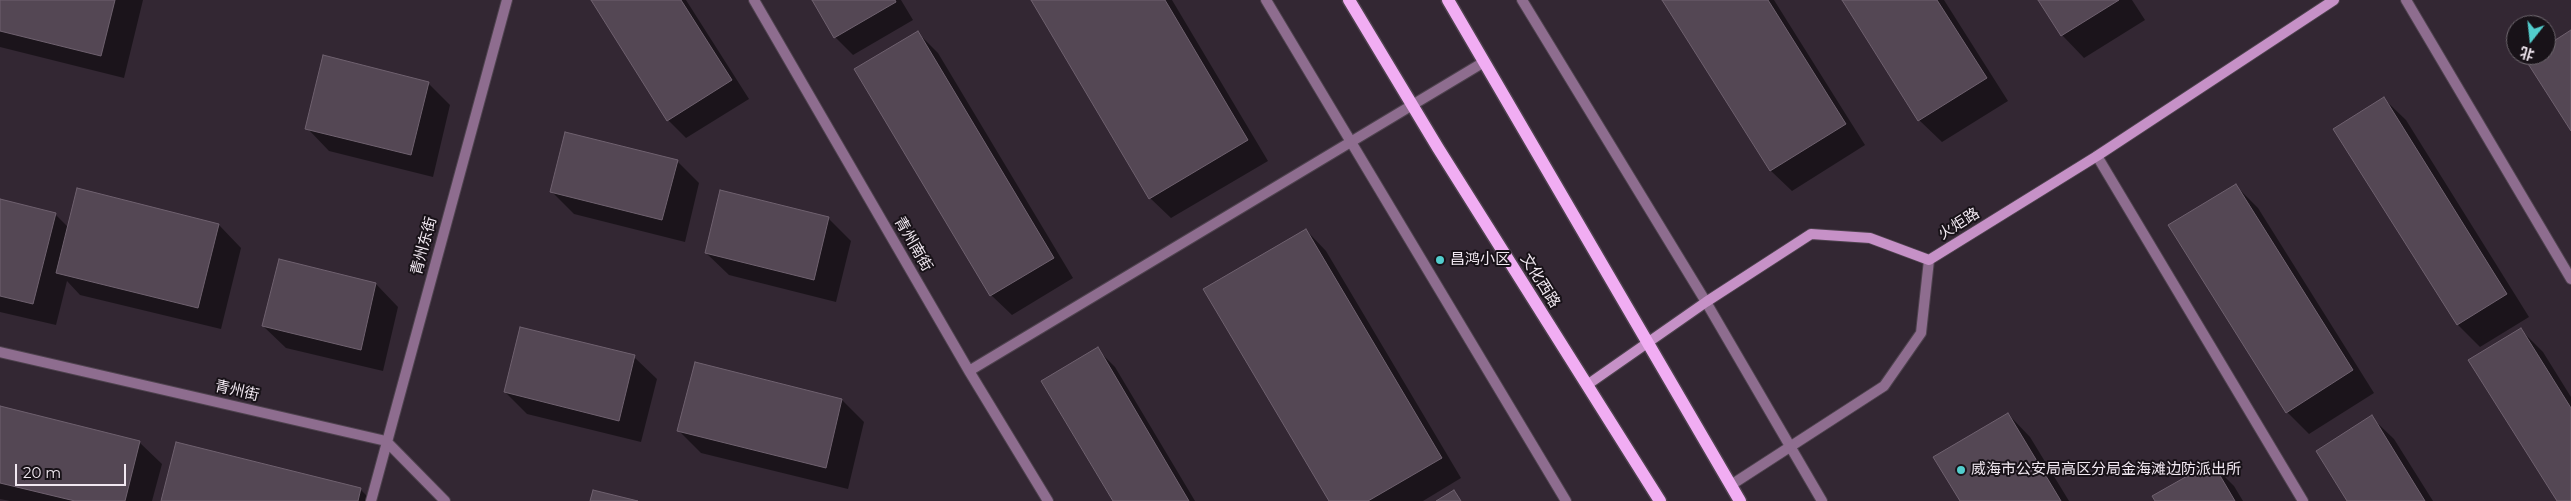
<!DOCTYPE html>
<meta charset="utf-8">
<style>
body{margin:0}
#map{position:relative;width:2571px;height:501px;overflow:hidden;background:#332733;font-family:Montserrat,"Noto Sans SC",sans-serif}
canvas{display:block}
.north{position:absolute;left:2506px;top:15px;width:50px;height:50px;box-sizing:border-box;background:#181218;border:1px solid #6f686f;border-radius:50%;rotate:196deg;font-size:14px;font-weight:700;line-height:20px;text-align:center;color:#f1e8f1}
.north::after{content:'';display:block;margin:auto;width:18px;height:22px;background:#52cdcd;clip-path:polygon(50% 0,100% 100%,50% 72%,0 100%)}
.scale{position:absolute;left:15px;top:464px;width:111px;height:22px;box-sizing:border-box;border:2px solid #f1e8f1;border-top:0;padding-left:6px;font-size:15px;line-height:18px;white-space:nowrap;color:#f1e8f1;-webkit-text-stroke:4px #181218;paint-order:stroke}
</style>
<div id="map">
<canvas width="2571" height="501"></canvas>
<div class="north">北</div>
<div class="scale">20 m</div>
</div>
<script>
const g = document.querySelector('canvas').getContext('2d');
g.lineJoin = 'round';
function fill(path, color) { g.fillStyle = color; g.fill(path, 'evenodd'); }
const shape = rows => new Path2D(rows.map(r => 'M' + r).join(''));
function trace(path, color, width, dash) { g.strokeStyle = color; g.lineWidth = width; g.lineCap = dash ? 'butt' : 'round'; g.setLineDash(dash || []); g.stroke(path); }
function drawText(font, color, halo, rows, align = 'center') {
  g.font = font + ' Montserrat,"Noto Sans SC",sans-serif'; g.lineWidth = 4; g.setLineDash([]); g.textBaseline = 'middle'; g.strokeStyle = halo; g.fillStyle = color; for (const [text, x, y, turn = 0] of rows) {
    g.save(); g.translate(x, y); g.rotate((+turn || 0) * Math.PI / 180); g.textAlign = isNaN(turn) ? turn : align; if (halo) g.strokeText(text, 0, 0); g.fillText(text, 0, 0); g.restore();
  }
}
fill(shape([
 [0,0,143,0,124,78,0,47],
 [592,0,686,0,749,99,686,138,668,120],
 [813,0,901,0,913,20,853,55,835,37],
 [1032,0,1172,0,1268,161,1171,218,1150,198],
 [1664,0,1774,0,1865,145,1792,191,1771,171],
 [1844,0,1944,0,2008,101,1942,142,1919,120],
 [2040,0,2132,0,2145,20,2084,58,2062,35],
 [918,33,938,53,1073,278,1012,315,991,295],
 [428,83,450,105,433,177,329,151,307,128],
 [2383,98,2406,120,2529,317,2480,347,2458,325],
 [677,161,699,183,685,242,574,214,552,192],
 [2236,186,2258,208,2374,393,2309,434,2287,412],
 [721,192,829,219,851,241,836,302,729,275,706,253],
 [0,201,55,214,68,227,219,225,241,248,221,329,80,295,67,281,56,325,0,312],
 [1306,230,1326,251,1461,478,1423,501,1331,501],
 [279,261,376,284,398,307,383,371,286,348,263,326],
 [2520,329,2543,352,2571,397,2571,501,2558,501],
 [1097,349,1115,367,1195,501,1114,501],
 [634,357,657,379,641,442,527,414,505,392],
 [695,364,842,400,864,422,848,489,701,453,679,431],
 [0,407,139,442,162,464,152,501,10,501,0,499],
 [2008,414,2030,437,2069,501,1961,501],
 [2371,417,2394,439,2433,501,2349,501],
 [2211,463,2234,486,2243,501,2157,501],
 [360,489,372,501,162,501]
]), '#0007');
const building = shape([
 [0,0,115,0,101,56,0,31,0,0],
 [591,0,681,0,732,80,667,121,591,0],
 [812,0,895,0,896,2,834,38,812,0],
 [1031,0,1165,0,1248,140,1149,199,1031,0],
 [1662,0,1768,0,1846,124,1770,171,1662,0],
 [1842,0,1937,0,1987,78,1918,121,1842,0],
 [2038,0,2119,0,2061,36,2038,0],
 [2571,30,2571,131,2525,59,2531,55,2546,55,2546,46,2571,30],
 [918,31,1054,258,990,296,854,69,918,31],
 [323,55,429,82,411,155,305,129,323,55],
 [2384,97,2507,294,2457,325,2333,129,2384,97],
 [565,132,678,160,662,220,550,192,565,132],
 [2236,184,2353,370,2286,413,2168,225,2236,184],
 [77,188,219,224,198,308,56,273,77,188],
 [720,190,829,217,814,280,705,253,720,190],
 [0,199,56,213,33,304,0,296,0,199],
 [1306,229,1442,458,1368,501,1329,501,1203,289,1306,229],
 [279,259,376,283,361,350,262,326,279,259],
 [520,327,635,355,619,421,504,392,520,327],
 [2521,328,2571,408,2571,501,2557,501,2468,360,2521,328],
 [1098,347,1189,501,1113,501,1041,381,1098,347],
 [695,362,842,399,826,468,677,431,695,362],
 [0,406,140,441,125,501,75,501,0,483,0,406],
 [2008,413,2061,501,1960,501,1933,457,2008,413],
 [2372,415,2425,501,2347,501,2316,451,2372,415],
 [176,442,361,488,358,501,161,501,176,442],
 [2212,462,2235,501,2155,501,2152,496,2212,462],
 [593,490,638,501,590,501,593,490],
 [1454,490,1461,501,1436,501,1454,490]
]);
fill(building, '#544754');
trace(building, '#6f616f', 1);
const service = shape([
 [1266,0,1566,501],
 [1522,0,1706,302,1822,501]
]);
const minor = shape([
 [754,0,969,371,1048,501],
 [2406,0,2571,279],
 [2097,156,2303,501],
 [0,352,386,441,445,501],
 [969,371,1484,62],
 [1731,485,1884,386,1921,333,1929,260],
 [371,501,507,0]
]);
const secondary = shape([
 [1587,385,1706,302,1811,234,1870,238,1929,260,2097,156,2334,0]
]);
const primary = shape([
 [1349,0,1438,148,1660,501],
 [1448,0,1740,501]
]);
trace(service, '#4e424e', 12);
trace(minor, '#4e424e', 12);
trace(secondary, '#4e424e', 12);
trace(primary, '#4e424e', 15);
trace(service, '#8e6d8f', 10);
trace(minor, '#8e6d8f', 10);
trace(secondary, '#c691c7', 10);
trace(primary, '#f1adf3', 12);
for (const [x, y, r, color] of [
 [1440,260,5,"#52cdcd"],
 [1961,470,5,"#52cdcd"]
]) { const dot = new Path2D(); dot.arc(x, y, r, 0, 2 * Math.PI); g.fillStyle = color; g.fill(dot); trace(dot, '#181218', 2); }
drawText('15px', '#f1e8f1', '#181218', [
 ["火炬路",1959,224,-32],
 ["青州南街",913,244,60],
 ["青州东街",424,246,-75],
 ["文化西路",1540,281,58],
 ["青州街",237,391,13]
]);
drawText('15px', '#f1e8f1', '#181218', [
 ["昌鸿小区",1450,260],
 ["威海市公安局高区分局金海滩边防派出所",1971,470]
], 'left');
</script>
